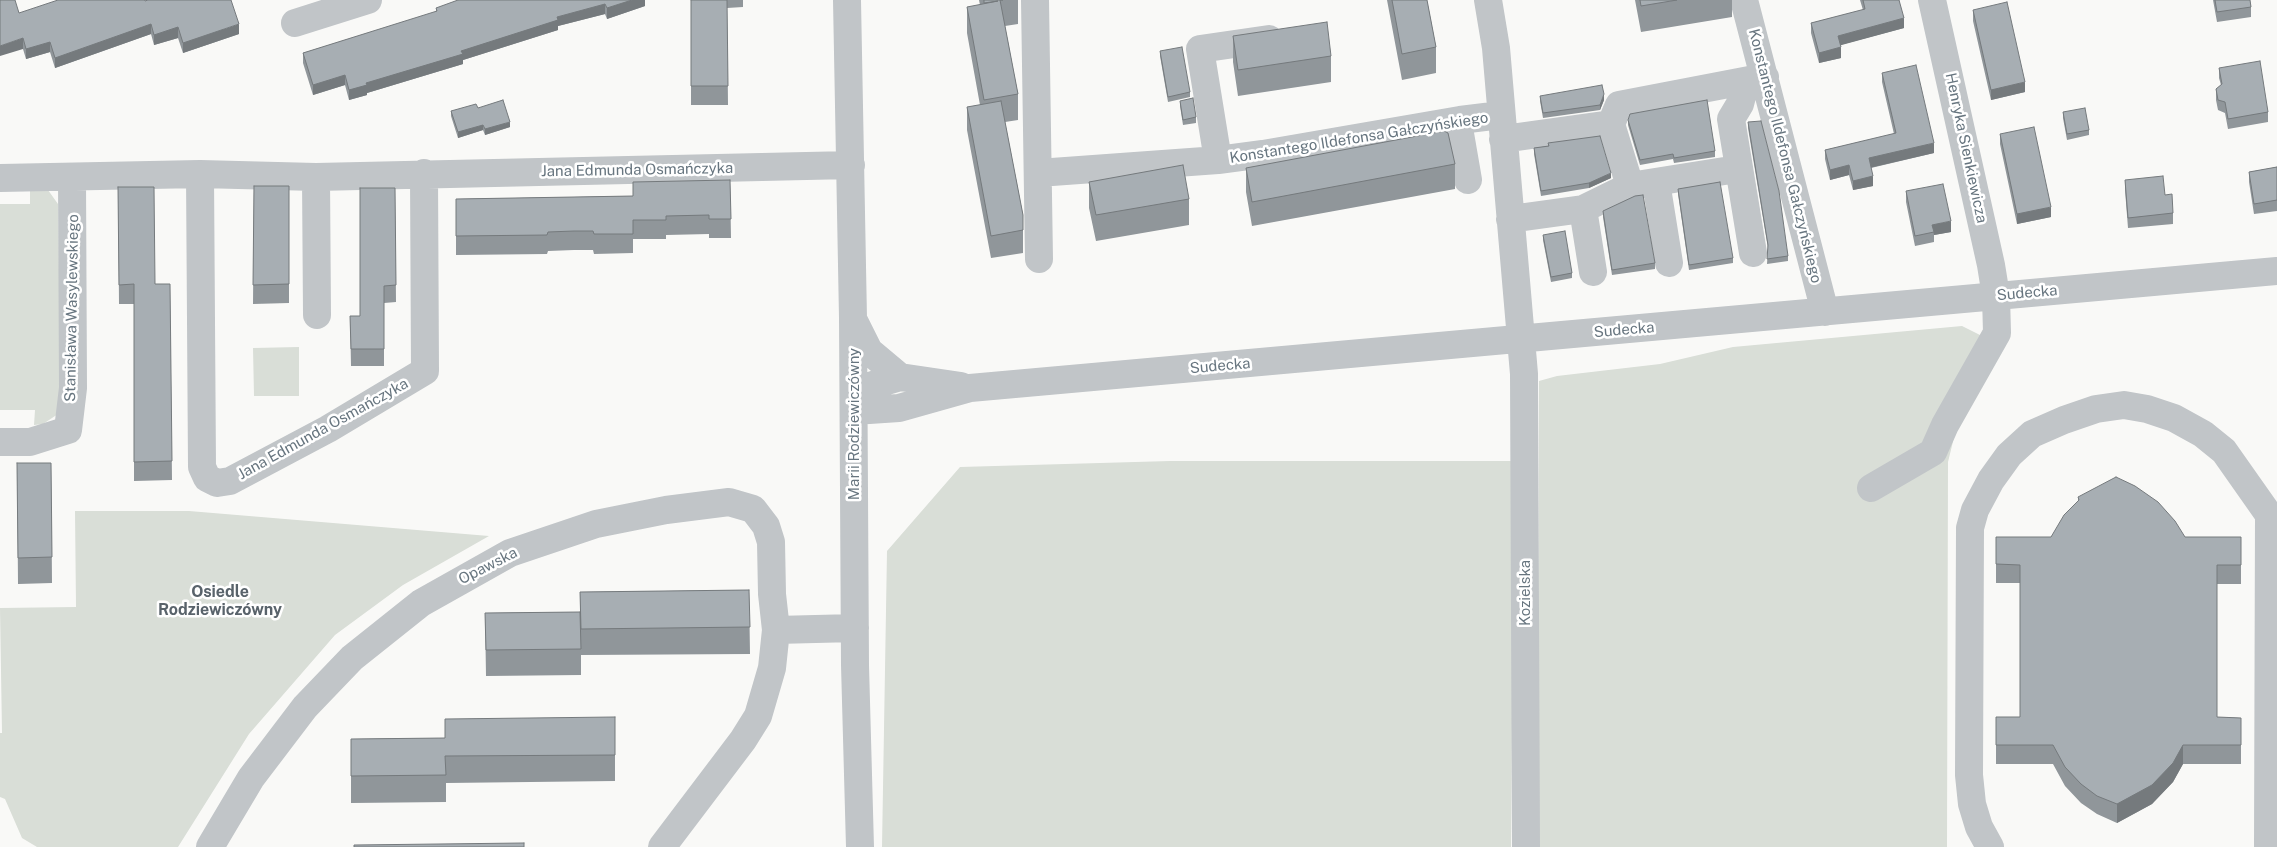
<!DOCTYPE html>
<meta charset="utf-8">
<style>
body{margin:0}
canvas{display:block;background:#f9f9f7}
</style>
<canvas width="2277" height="847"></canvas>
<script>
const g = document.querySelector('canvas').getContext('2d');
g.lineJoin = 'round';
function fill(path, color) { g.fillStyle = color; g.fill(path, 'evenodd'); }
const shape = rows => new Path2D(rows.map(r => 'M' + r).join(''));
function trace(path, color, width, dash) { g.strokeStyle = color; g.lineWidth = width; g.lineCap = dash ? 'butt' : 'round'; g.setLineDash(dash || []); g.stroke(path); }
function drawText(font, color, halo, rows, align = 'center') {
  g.font = font + ' "Public Sans",sans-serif'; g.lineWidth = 5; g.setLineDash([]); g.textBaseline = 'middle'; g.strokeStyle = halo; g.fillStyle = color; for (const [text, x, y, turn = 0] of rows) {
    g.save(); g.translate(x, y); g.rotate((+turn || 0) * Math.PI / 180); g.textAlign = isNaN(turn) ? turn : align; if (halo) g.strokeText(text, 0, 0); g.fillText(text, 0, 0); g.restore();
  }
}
fill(shape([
 [30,188,48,190,58,204,61,403,58,414,43,424,34,425,35,410,0,410,0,204,30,204],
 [1962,326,1986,338,1959,417,1948,462,1947,847,1538,847,1539,381,1557,376,1660,364,1733,347],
 [299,347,299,396,254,396,253,348],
 [1170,461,1514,461,1511,847,882,847,887,551,960,467],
 [75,511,189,511,489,536,403,585,335,635,249,734,178,847,37,847,22,838,5,799,0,797,0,733,2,733,0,608,76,607]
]), '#d9ded7');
trace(shape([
 [847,0,853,318,855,665,860,847],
 [1035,0,1039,259],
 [1488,0,1496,48,1524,374,1526,847],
 [1744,0,1825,312],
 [295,23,368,0],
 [1746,81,1740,104,1731,119,1753,253],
 [1460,120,1459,128,1468,180],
 [1611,124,1630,186,1737,169],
 [1503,139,1611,124,1619,105,1765,77],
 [1218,160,1200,49,1269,39],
 [1038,173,1218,160,1263,154,1460,120,1501,115],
 [200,174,202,467,207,478,217,483,230,481,328,429,425,371,424,173],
 [316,177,317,315],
 [0,178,200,174,316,177,851,165],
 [1656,182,1669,263],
 [1583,209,1630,186],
 [1510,219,1583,209,1593,272],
 [854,321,869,351,900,377],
 [854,395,873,385,900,377,961,386],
 [854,411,899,408,970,388,2277,271],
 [0,442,30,442,68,430,73,388,72,177],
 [1871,488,1933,452,1945,425,1997,333,1996,296,1991,265,1932,0],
 [776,630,855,628],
 [210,847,251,778,305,707,352,658,421,603,510,553,596,524,666,510,729,502,753,509,766,526,771,542,772,594,776,630,772,668,758,716,743,740,662,847],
 [1990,847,1979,827,1972,804,1969,775,1970,528,1975,510,1991,480,2009,455,2032,434,2064,420,2096,409,2124,405,2147,409,2174,418,2203,434,2224,451,2269,515,2268,847]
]), '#c1c5c8', 28);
fill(shape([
 [645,0,645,6,607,19,605,14,558,26,558,30,463,60,463,64,367,93,367,95,349,100,345,85,313,95,303,63,303,53,436,12,436,8],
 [691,0,743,0,743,7,727,8,728,105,691,105],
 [979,0,1018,0,1018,24,1005,26,1018,94,1018,120,1005,122,1023,215,1023,253,991,258,967,130,967,107,980,105,967,33,967,7,980,5],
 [1387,0,1427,0,1436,47,1436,73,1402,80],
 [1635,0,1732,0,1732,17,1641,32],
 [1860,0,1899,0,1904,28,1840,45,1841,58,1819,63,1811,33,1811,23,1863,10],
 [2213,0,2250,0,2251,7,2251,17,2217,22],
 [145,1,239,34,183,53,178,38,154,45,151,34,55,68,50,52,26,59,23,49,19,13],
 [1973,10,2025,92,1991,100,1973,21],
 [1233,36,1331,56,1331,82,1238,96,1233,62],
 [1160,51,1190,92,1190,97,1168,102,1160,56],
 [2219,68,2268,112,2268,122,2228,129,2225,113,2218,110,2216,100,2216,89,2221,85,2219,78],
 [1882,73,1934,153,1871,168,1873,186,1853,190,1849,175,1830,180,1825,159,1825,150,1894,134,1882,82],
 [1540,96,1604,100,1600,110,1543,118,1540,101],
 [1180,101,1196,117,1196,123,1183,125,1180,106],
 [478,108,510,127,485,135,483,130,458,138,451,116,451,111],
 [2063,112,2089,130,2089,135,2067,140,2063,118],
 [1628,120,1715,151,1715,157,1674,163,1673,159,1640,165,1628,125],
 [1748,122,1788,256,1788,261,1767,264,1768,248,1748,128],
 [2000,134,2051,217,2017,224,2000,144],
 [1548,143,1611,178,1589,188,1541,196,1534,154,1534,148,1548,146],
 [1455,164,1455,189,1252,226,1246,192,1246,168],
 [2277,167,2277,211,2254,214,2249,182,2249,172],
 [730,180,731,238,709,238,709,234,666,235,666,239,633,239,633,253,594,254,593,250,574,250,548,251,547,254,456,255,456,199,633,196],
 [2125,180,2165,195,2173,213,2173,224,2128,228,2125,190],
 [1089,182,1189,199,1189,225,1096,241,1089,208],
 [254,186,289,186,289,303,253,304],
 [118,187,155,284,170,284,172,480,134,481,134,304,119,304],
 [395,188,396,302,384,303,384,366,351,366,350,316,360,316],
 [1678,189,1733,258,1733,263,1689,270,1678,194],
 [1906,191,1951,232,1934,235,1934,242,1915,246,1906,202],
 [1603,211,1655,263,1655,269,1612,275,1603,217],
 [1543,235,1572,273,1572,278,1551,282,1543,240],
 [17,463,51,463,52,583,18,584],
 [2078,497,2185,537,2241,537,2241,584,2217,584,2217,717,2241,718,2241,764,2183,764,2173,782,2152,804,2117,823,2097,814,2081,803,2065,786,2053,764,1996,764,1996,717,2020,717,2020,583,1996,583,1996,537,2051,537,2078,501],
 [749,590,750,654,581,655,581,647,581,675,486,676,485,613,580,612,580,592],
 [615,717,615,781,446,783,446,802,351,803,351,739,445,738]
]), '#90969a');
fill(shape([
 [632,0,645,0,645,6,607,19,607,8],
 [605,4,605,14,558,26,558,30,463,60,463,64,367,93,367,95,349,100,349,90,366,83,461,51,557,17],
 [1904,18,1904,28,1838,46,1838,36],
 [151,24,151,34,55,68,55,58],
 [239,24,239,34,183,53,183,43],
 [178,27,178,38,154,45,154,35],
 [23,38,23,49,0,56,0,46],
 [50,42,50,52,26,59,26,49],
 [1841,47,1841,58,1819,63,1819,53],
 [345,75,345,85,313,95,313,85],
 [2025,82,2025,92,1991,100,1991,90],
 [1604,94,1604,100,1600,110,1600,105],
 [510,122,510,127,485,135,485,129],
 [483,125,483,130,458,138,458,132],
 [1934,143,1934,153,1869,168,1869,158],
 [1849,165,1849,175,1830,180,1830,170],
 [1611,173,1611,178,1589,188,1589,183],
 [1873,176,1873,186,1853,190,1853,181],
 [2051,207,2051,217,2017,224,2017,214],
 [1951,221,1951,232,1934,235,1932,225],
 [2183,745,2183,764,2173,782,2152,804,2117,823,2117,804]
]), '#757a7d');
const building = shape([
 [0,0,15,0,19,13,58,0,145,0,145,1,148,0,231,0,239,24,183,43,178,27,154,35,151,24,55,58,50,42,26,49,23,38,0,46,0,0],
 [458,0,632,0,607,8,605,4,557,17,558,20,461,51,463,54,366,83,367,85,349,90,345,75,313,85,303,53,437,11,436,8,458,0],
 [691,0,727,0,728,86,691,86,691,0],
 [984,0,1003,0,1000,0,1018,94,984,100,967,7,998,1,984,3,984,0],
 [1392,0,1427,0,1436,47,1402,54,1392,0],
 [1640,0,1677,0,1641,6,1640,0],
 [1863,0,1899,0,1904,18,1838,36,1841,47,1819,53,1811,23,1865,9,1863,0],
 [2215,0,2250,0,2251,7,2217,12,2215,0],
 [2007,2,2025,82,1991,90,1973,10,2007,2],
 [1327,22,1331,56,1238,70,1233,36,1327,22],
 [1182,47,1190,92,1168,97,1160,51,1182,47],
 [2260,61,2268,112,2228,119,2225,102,2218,100,2216,89,2222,84,2219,68,2260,61],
 [1916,65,1934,143,1869,158,1873,176,1853,181,1849,165,1830,170,1825,150,1896,133,1882,73,1916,65],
 [1602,85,1604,94,1600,105,1543,113,1540,96,1602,85],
 [1193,98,1196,117,1183,120,1180,101,1193,98],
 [503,100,510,122,485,129,483,125,458,132,451,111,476,104,478,108,503,100],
 [1707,100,1715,151,1674,158,1673,154,1640,160,1628,120,1630,114,1707,100],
 [1001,101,1023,215,1023,230,991,236,967,107,1001,101],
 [2085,108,2089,130,2067,134,2063,112,2085,108],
 [1761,121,1779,191,1788,256,1767,259,1768,245,1748,122,1761,121],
 [2034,127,2051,207,2017,214,2000,134,2034,127],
 [1444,131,1448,133,1455,164,1252,202,1246,168,1444,131],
 [1600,136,1611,173,1589,183,1541,191,1534,148,1549,146,1548,143,1600,136],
 [1183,165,1189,199,1096,215,1089,182,1183,165],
 [2277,167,2277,200,2254,204,2249,172,2277,167],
 [2163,176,2165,195,2172,194,2173,213,2128,218,2125,180,2163,176],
 [730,180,731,219,709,219,709,215,666,216,666,220,633,220,633,234,594,234,593,231,574,231,548,232,547,235,456,236,456,199,633,196,633,182,730,180],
 [1720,182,1733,258,1689,265,1678,189,1720,182],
 [1943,184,1951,221,1932,225,1934,232,1915,236,1906,191,1943,184],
 [254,186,289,186,289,284,253,285,254,186],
 [118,187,154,187,155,284,170,284,172,461,134,462,134,284,119,285,118,187],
 [360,188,395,188,396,285,384,286,384,349,351,349,350,316,360,316,360,188],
 [1643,195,1655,263,1612,270,1603,211,1635,196,1643,195],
 [1565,231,1572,273,1551,277,1543,235,1565,231],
 [17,463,51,463,52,557,18,558,17,463],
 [2116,477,2135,486,2158,502,2175,521,2185,537,2241,537,2241,565,2217,565,2217,717,2241,718,2241,745,2183,745,2173,763,2152,785,2117,804,2097,796,2081,784,2065,767,2053,745,1996,745,1996,717,2020,717,2020,565,1996,564,1996,537,2051,537,2064,515,2079,500,2078,497,2116,477],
 [749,590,750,627,581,629,580,592,749,590],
 [580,612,581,649,486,650,485,613,580,612],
 [615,717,615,755,445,756,446,775,351,776,351,739,445,738,445,719,615,717],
 [524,843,524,847,354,847,354,845,524,843]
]);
fill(building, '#a7aeb3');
trace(building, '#757a7d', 1);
drawText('15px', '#67757f', '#fff', [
 ["Konstantego Ildefonsa Gałczyńskiego",1359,138,-9],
 ["Henryka Sienkiewicza",1966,148,78],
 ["Konstantego Ildefonsa Gałczyńskiego",1785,156,76],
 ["Jana Edmunda Osmańczyka",637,170,-1],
 ["Sudecka",2027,293,-5],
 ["Stanisława Wasylewskiego",72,308,-89],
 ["Sudecka",1624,330,-5],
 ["Sudecka",1220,366,-5],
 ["Marii Rodziewiczówny",854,424,-90],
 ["Jana Edmunda Osmańczyka",323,429,-29],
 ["Opawska",488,566,-27],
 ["Kozielska",1525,593,-90]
]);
drawText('bold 16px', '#59636b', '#fff', [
 ["Osiedle",220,592],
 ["Rodziewiczówny",220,610]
]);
</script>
